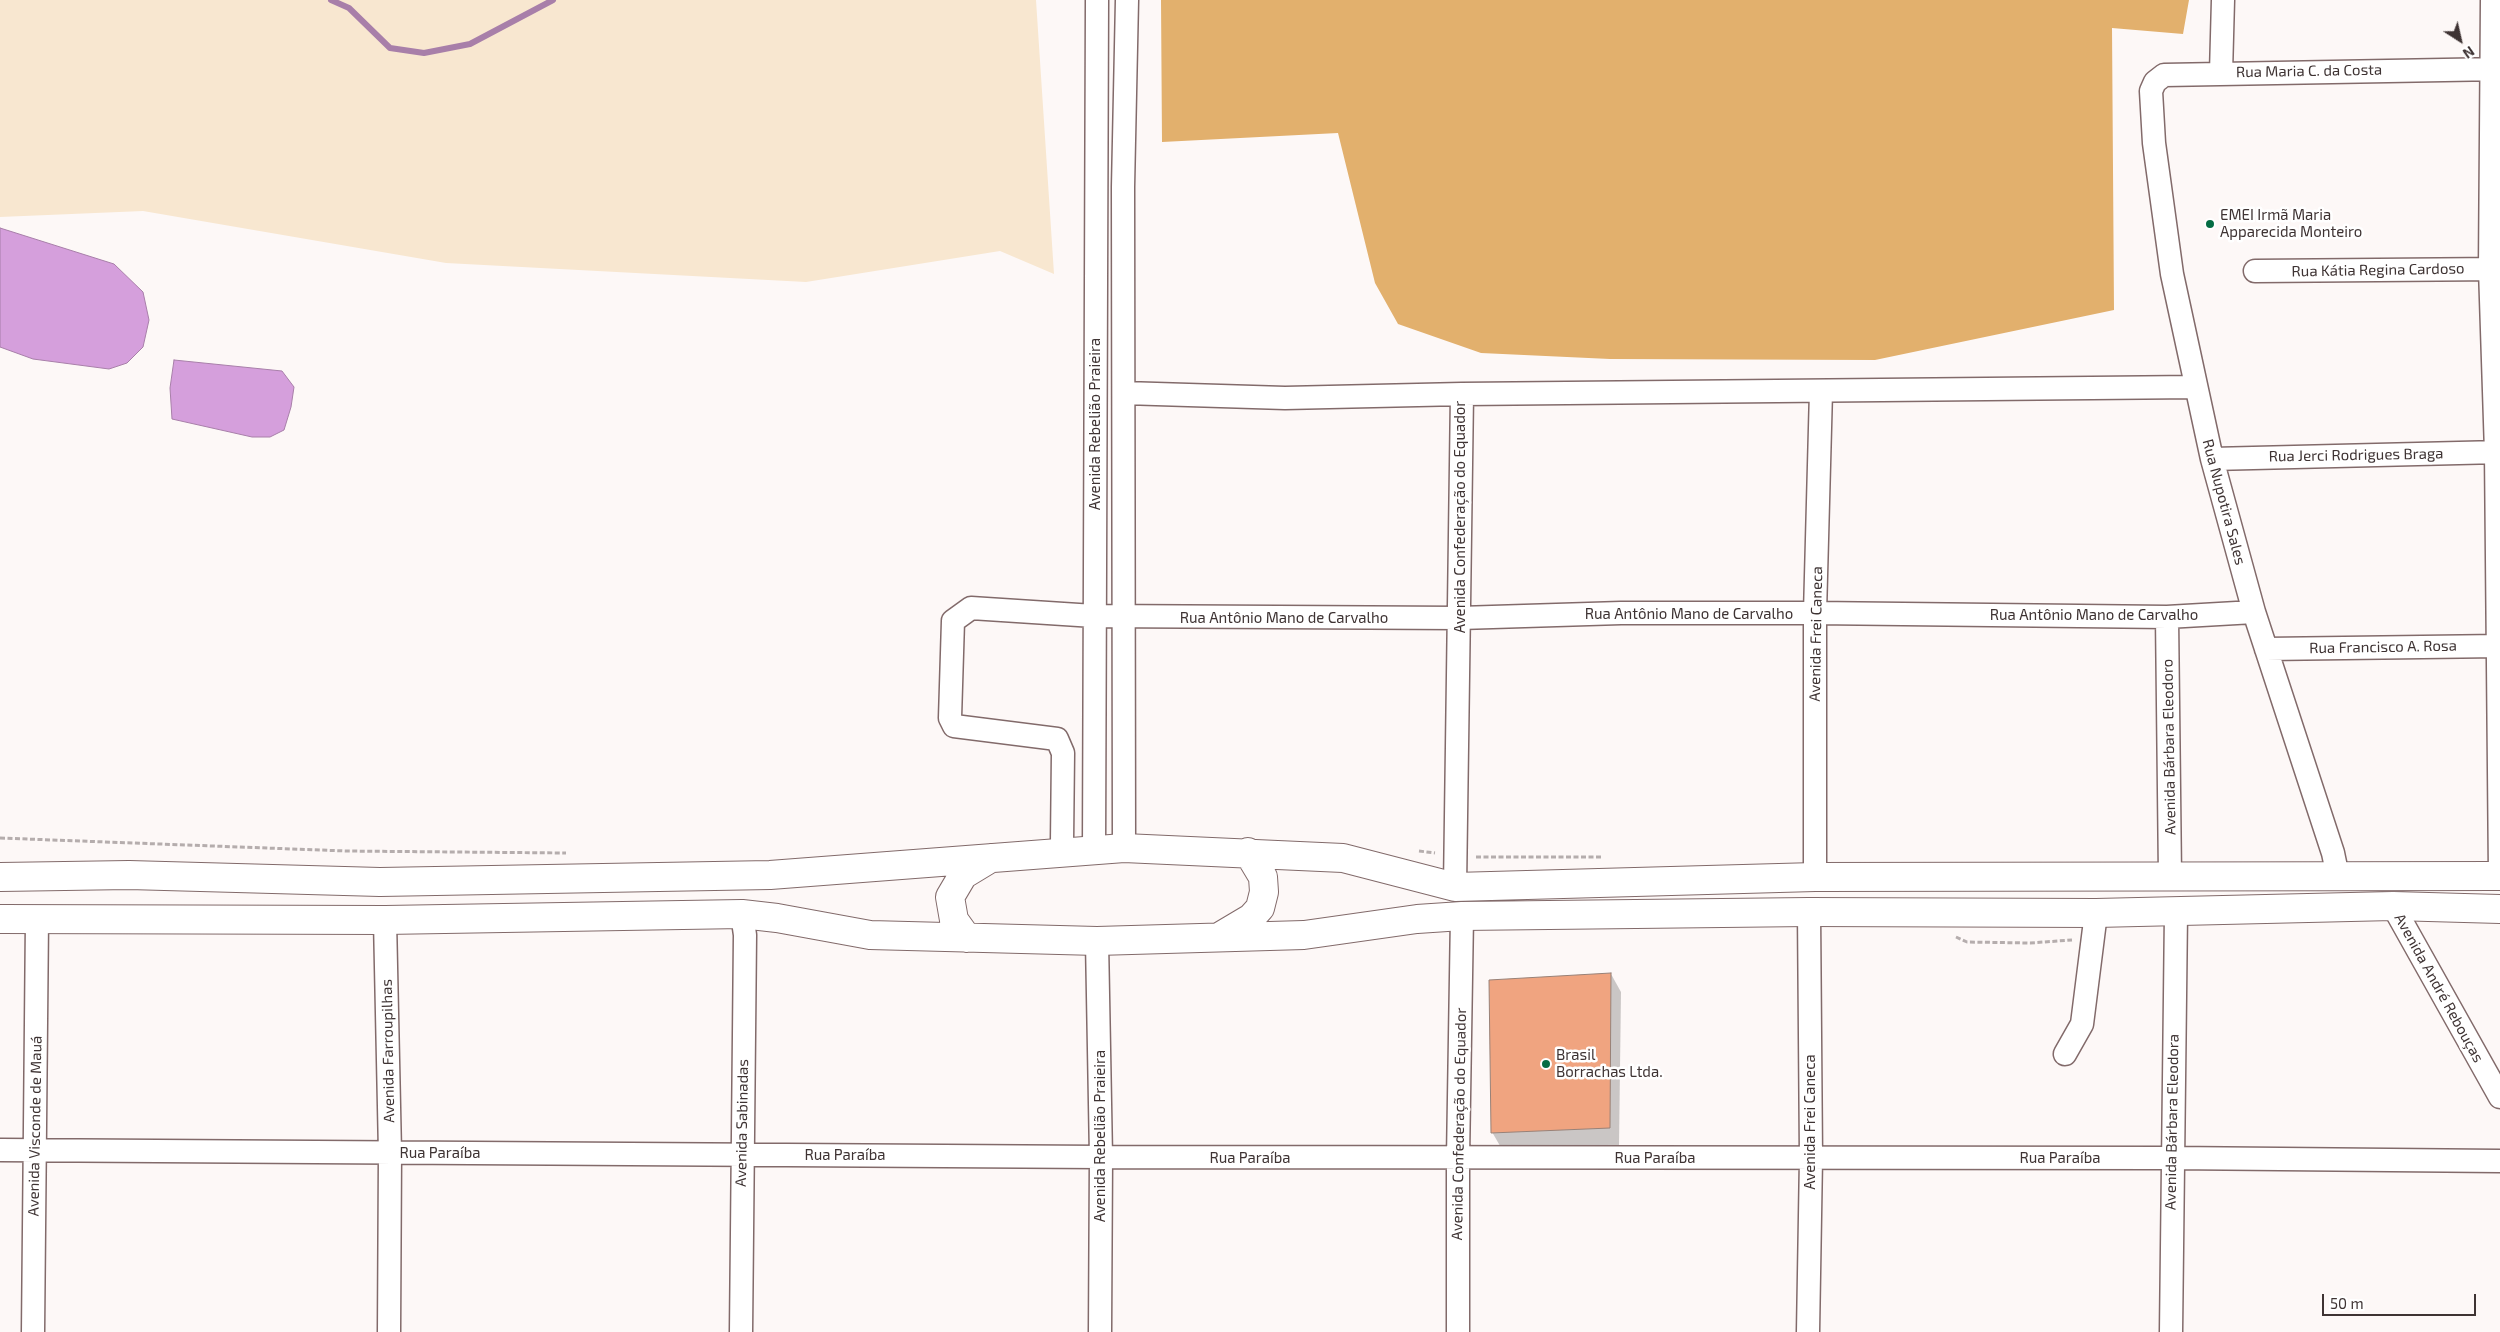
<!DOCTYPE html>
<meta charset="utf-8">
<style>
body{margin:0}
#map{position:relative;width:2500px;height:1332px;overflow:hidden;background:#fdf8f7;font-family:"Exo 2",sans-serif}
canvas{display:block}
.north{position:absolute;left:2435px;top:15px;width:50px;height:50px;-webkit-text-stroke:4px #fff;paint-order:stroke;rotate:145deg;font-size:14px;font-weight:700;line-height:20px;text-align:center;color:#3e3333}
.north::after{content:'';display:block;margin:auto;width:18px;height:22px;background:#3e3333;clip-path:polygon(50% 0,100% 100%,50% 72%,0 100%)}
.scale{position:absolute;left:2322px;top:1294px;width:154px;height:22px;box-sizing:border-box;border:2px solid #3e3333;border-top:0;padding-left:6px;font-size:15px;line-height:18px;white-space:nowrap;color:#3e3333;-webkit-text-stroke:4px #fff;paint-order:stroke}
</style>
<div id="map">
<canvas width="2500" height="1332"></canvas>
<div class="north">N</div>
<div class="scale">50 m</div>
</div>
<script>
const g = document.querySelector('canvas').getContext('2d');
g.lineJoin = 'round';
function fill(path, color) { g.fillStyle = color; g.fill(path, 'evenodd'); }
const shape = rows => new Path2D(rows.map(r => 'M' + r).join(''));
function trace(path, color, width, dash) { g.strokeStyle = color; g.lineWidth = width; g.lineCap = dash ? 'butt' : 'round'; g.setLineDash(dash || []); g.stroke(path); }
function drawText(font, color, halo, rows, align = 'center') {
  g.font = font + ' "Exo 2",sans-serif'; g.lineWidth = 5; g.setLineDash([]); g.textBaseline = 'middle'; g.strokeStyle = halo; g.fillStyle = color; for (const [text, x, y, turn = 0] of rows) {
    g.save(); g.translate(x, y); g.rotate((+turn || 0) * Math.PI / 180); g.textAlign = isNaN(turn) ? turn : align; if (halo) g.strokeText(text, 0, 0); g.fillText(text, 0, 0); g.restore();
  }
}
fill(shape([
 [0,0,1036,0,1054,274,1000,251,806,282,446,263,143,211,0,217]
]), '#f8e7d0');
fill(shape([
 [1161,0,2189,0,2183,34,2112,28,2114,310,1875,360,1610,359,1481,353,1398,324,1375,283,1338,133,1162,142]
]), '#e2b06d');
const water = shape([
 [0,228,114,264,143,292,149,320,143,347,127,363,109,369,33,359,0,347,0,228],
 [174,360,282,371,294,387,291,407,284,430,270,437,252,437,172,419,170,388,174,360]
]);
fill(water, '#d59fdc');
trace(water, '#a87fa9', 1);
fill(shape([
 [1611,974,1621,992,1619,1146,1503,1151,1492,1132]
]), '#0003');
trace(shape([
 [331,0,349,8,390,48,424,53,470,44,553,0]
]), '#a87fa9', 6);
const building = shape([
 [1611,973,1610,1128,1491,1133,1489,980,1611,973]
]);
fill(building, '#f0a480');
trace(building, '#988177', 1);
const minor = shape([
 [2492,0,2490,269,2496,452,2500,876],
 [2221,73,2223,0],
 [2255,271,2500,269],
 [1124,393,1285,398,1462,394,1455,887],
 [1462,394,2196,387],
 [2212,459,2500,452],
 [2167,617,2170,877],
 [2266,649,2500,646],
 [1124,848,1123,187,1127,0],
 [1094,849,1097,0],
 [1059,852,1062,842,1063,753,1057,739,954,726,950,718,953,621,971,608,1094,616,1460,618,1621,613,1815,613,2167,617,2254,612],
 [1815,877,1815,613,1821,391],
 [2338,877,2333,853,2254,612,2212,459,2172,274,2154,143,2151,91,2155,82,2164,75,2500,69],
 [2393,906,2500,1097],
 [385,920,390,1153,389,1332],
 [1097,941,1101,1157,1100,1332],
 [2065,1054,2082,1024,2096,913],
 [0,1150,1101,1157,2171,1158,2500,1161],
 [33,1332,37,919],
 [741,1332,745,935,742,914],
 [1458,1332,1458,1158,1462,916],
 [1808,1332,1811,1158,1809,912],
 [2171,1332,2176,912]
]);
const major = shape([
 [0,877,129,875,380,882,770,875,1124,848,1343,858,1455,887,1815,877,2500,876],
 [0,919,385,920,742,914,777,918,870,935,1097,941,1304,935,1417,919,1462,916,1809,912,2096,913,2393,906,2500,909],
 [1219,937,1251,918,1260,908,1264,892,1263,877,1248,852],
 [967,938,954,920,950,897,963,875,991,858]
]);
trace(minor, '#826a6a', 25);
trace(major, '#826a6a', 30);
trace(shape([
 [0,838,346,851,566,853],
 [1419,851,1435,853],
 [1476,857,1602,857],
 [1956,937,1967,942,2030,943,2072,940]
]), '#b5adad', 3, [5, 2.5]);
trace(minor, '#fff', 22);
trace(major, '#fff', 28);
for (const [x, y, r, color] of [
 [2210,224,5,"#046c43"],
 [1546,1064,5,"#046c43"]
]) { const dot = new Path2D(); dot.arc(x, y, r, 0, 2 * Math.PI); g.fillStyle = color; g.fill(dot); trace(dot, '#fff', 2); }
drawText('15px', '#3e3333', '#fff', [
 ["Rua Maria C. da Costa",2309,71,-1],
 ["Rua Kátia Regina Cardoso",2378,270,-1],
 ["Avenida Rebelião Praieira",1095,424,-90],
 ["Rua Jerci Rodrigues Braga",2356,455,-1],
 ["Rua Nupotira Sales",2224,502,75],
 ["Avenida Confederação do Equador",1460,517,-90],
 ["Rua Antônio Mano de Carvalho",1689,614],
 ["Rua Antônio Mano de Carvalho",2094,615],
 ["Rua Antônio Mano de Carvalho",1284,618],
 ["Avenida Frei Caneca",1816,634,-89],
 ["Rua Francisco A. Rosa",2383,647,-1],
 ["Avenida Bárbara Eleodoro",2169,747,-91],
 ["Avenida André Rebouças",2439,988,61],
 ["Avenida Farroupilhas",388,1051,-91],
 ["Avenida Frei Caneca",1810,1122,-90],
 ["Avenida Bárbara Eleodora",2172,1122,-89],
 ["Avenida Sabinadas",742,1123,-89],
 ["Avenida Confederação do Equador",1459,1124,-89],
 ["Avenida Visconde de Mauá",35,1126,-89],
 ["Avenida Rebelião Praieira",1100,1136,-90],
 ["Rua Paraíba",440,1153],
 ["Rua Paraíba",845,1155],
 ["Rua Paraíba",1250,1158],
 ["Rua Paraíba",1655,1158],
 ["Rua Paraíba",2060,1158]
]);
drawText('15px', '#3e3333', '#fff', [
 ["EMEI Irmã Maria",2220,215],
 ["Apparecida Monteiro",2220,232],
 ["Brasil",1556,1055],
 ["Borrachas Ltda.",1556,1072]
], 'left');
</script>
